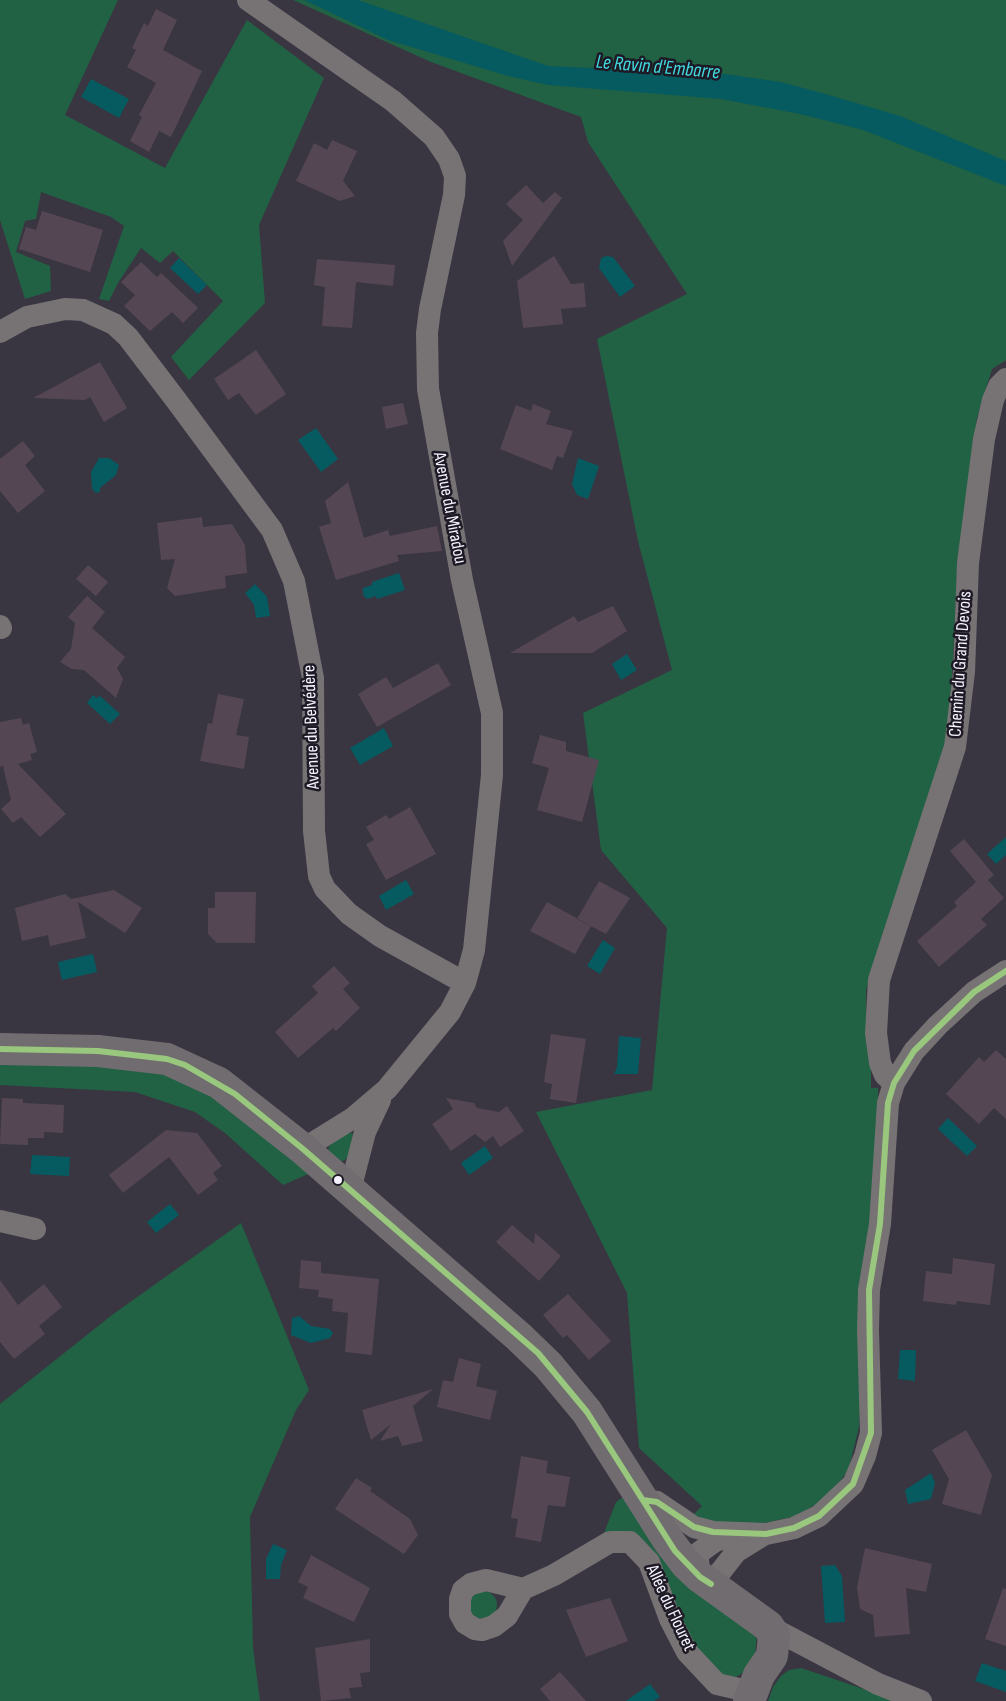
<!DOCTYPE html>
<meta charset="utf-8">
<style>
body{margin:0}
canvas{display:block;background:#393541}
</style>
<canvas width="1006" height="1701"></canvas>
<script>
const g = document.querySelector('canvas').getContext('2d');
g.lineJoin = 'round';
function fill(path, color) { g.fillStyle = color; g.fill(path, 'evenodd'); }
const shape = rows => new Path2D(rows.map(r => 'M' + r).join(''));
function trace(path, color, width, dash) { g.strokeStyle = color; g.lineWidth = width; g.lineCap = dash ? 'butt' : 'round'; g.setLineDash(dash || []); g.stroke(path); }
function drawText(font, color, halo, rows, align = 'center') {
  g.font = font + ' "Sofia Sans Condensed",sans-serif'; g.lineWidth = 5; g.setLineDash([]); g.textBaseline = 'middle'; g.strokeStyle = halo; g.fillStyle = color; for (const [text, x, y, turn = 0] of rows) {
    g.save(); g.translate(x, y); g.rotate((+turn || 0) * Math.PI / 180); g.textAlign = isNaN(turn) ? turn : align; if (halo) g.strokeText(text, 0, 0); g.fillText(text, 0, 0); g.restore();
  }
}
fill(shape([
 [0,0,118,0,65,115,165,168,247,20,324,78,259,225,265,303,189,380,171,357,223,301,173,251,160,263,141,248,118,283,109,301,99,299,124,226,111,217,41,192,36,219,25,221,16,252,50,266,51,291,25,299,0,220],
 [293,0,1006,0,1006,360,992,369,977,418,957,572,949,743,866,990,866,1023,871,1067,871,1088,878,1088,878,1101,859,1427,849,1468,837,1486,815,1505,796,1516,756,1525,718,1525,702,1519,694,1514,702,1506,639,1448,627,1293,536,1112,652,1090,667,928,601,850,583,713,672,670,638,541,597,339,687,294,588,142,581,117,431,62],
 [0,1056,117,1059,214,1090,313,1172,283,1185,225,1133,195,1112,135,1092,0,1085],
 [349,1132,353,1134,349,1157,343,1161,334,1160,328,1152,329,1146],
 [241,1223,309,1390,296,1410,250,1517,253,1647,260,1701,0,1701,0,1404,112,1315],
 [627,1494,757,1631,755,1658,744,1672,736,1677,718,1674,691,1641,662,1572,604,1533,616,1502],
 '469 1605a14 14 0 1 1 28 0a14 14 0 1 1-28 0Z',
 [801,1668,858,1687,894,1701,768,1701,773,1687,781,1676,789,1670]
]), '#216144');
fill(shape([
 [304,0,358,0,548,66,725,74,781,82,829,95,900,116,1006,161,1006,186,863,130,800,114,721,99,548,85,508,76,388,40],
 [91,79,129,99,119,118,81,97],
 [606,256,613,257,635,286,620,297,599,268,601,258],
 [179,258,207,285,198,294,170,268],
 [316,428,338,459,321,472,298,440],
 [99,458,109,458,119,465,116,475,100,488,100,492,96,493,92,489,91,472],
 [578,458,599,466,588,499,577,495,572,484],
 [399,573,405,590,377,599,376,596,367,599,363,595,363,588,372,585,372,582],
 [255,584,267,597,270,616,256,618,254,605,245,593],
 [627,654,637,670,621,680,612,664],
 [93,695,97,698,100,696,120,714,110,724,87,703],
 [384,728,393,746,360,765,350,748],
 [1006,837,1006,855,996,864,987,854],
 [406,880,414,894,386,910,379,896],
 [603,940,615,948,600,974,587,966],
 [93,954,97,972,62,980,58,962],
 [619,1036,641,1038,638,1074,614,1074,617,1067],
 [948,1118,977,1146,967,1156,938,1129],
 [485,1146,493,1158,469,1175,461,1163],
 [32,1155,70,1157,69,1176,30,1174],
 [170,1204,179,1215,156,1233,147,1222],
 [299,1316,311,1326,330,1329,333,1333,330,1338,311,1343,291,1335,292,1318],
 [900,1350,916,1350,915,1381,898,1379],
 [931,1473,935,1483,931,1499,908,1504,905,1490],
 [273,1544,287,1550,281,1565,280,1579,266,1579,266,1559],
 [835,1565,842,1576,845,1622,825,1623,821,1566],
 [982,1663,1006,1671,1006,1692,975,1681],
 [650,1684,660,1697,654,1701,626,1701]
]), '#065b60');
fill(shape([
 [156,9,177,20,163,50,202,71,171,137,159,131,149,152,130,141,142,117,139,115,156,83,127,67,136,50,132,48,144,23,148,26],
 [332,140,357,151,343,181,355,196,340,201,296,181,314,143,327,150],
 [526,185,543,203,555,192,562,198,512,266,503,241,523,220,506,204],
 [42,211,103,230,90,272,19,249,26,227,36,230],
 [554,256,571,284,584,283,586,307,561,309,563,324,523,328,517,281],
 [317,259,395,265,393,286,356,282,352,328,322,326,325,287,314,285],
 [141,262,157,277,161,273,198,308,183,323,172,312,150,331,124,306,135,295,121,282],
 [256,350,286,394,256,415,239,393,228,400,214,379],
 [100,362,127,408,104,422,90,397,85,400,33,398],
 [403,403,408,424,386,429,382,407],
 [533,404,551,411,546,424,573,431,563,458,557,456,552,470,500,449,516,405,531,411],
 [23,441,35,456,25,465,45,491,18,513,0,491,0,459],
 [348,482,364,538,388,530,390,536,437,526,442,551,397,555,399,561,336,580,319,527,331,523,325,501],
 [202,517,203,527,232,524,245,545,247,573,225,576,226,588,175,596,167,588,175,559,161,560,157,523],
 [88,565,108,582,96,596,76,579],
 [87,596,105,612,92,628,125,657,117,668,123,679,116,698,84,670,72,669,60,662,71,649,75,623,68,617],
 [613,606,627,631,592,653,510,653,574,616,578,622],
 [438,663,451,685,377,727,358,694,386,677,393,688],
 [218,694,244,699,236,735,249,737,244,769,200,761,208,723,212,724],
 [21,718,23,725,29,723,37,752,30,754,32,760,18,764,66,814,40,837,21,817,13,823,1,809,11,800,3,766,0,767,0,722],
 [540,735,566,742,566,751,599,760,582,822,537,810,549,768,532,763],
 [410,807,436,854,386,880,366,844,374,840,366,827,386,815,389,819],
 [964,839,994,875,988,880,1004,898,981,919,987,925,939,967,917,941,957,906,954,902,976,882,950,851],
 [599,881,630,898,606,934,577,919],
 [114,890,142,908,125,933,78,902,86,938,50,946,48,935,22,941,15,908,65,894,71,899],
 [215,892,256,892,255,943,217,943,208,934,208,908,215,908],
 [547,902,591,926,575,954,530,931],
 [334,966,350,983,343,989,360,1008,336,1031,333,1028,298,1058,275,1032,318,993,312,986],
 [551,1034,586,1039,576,1103,550,1099,552,1084,544,1082],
 [996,1050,1006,1059,1006,1119,994,1108,979,1124,946,1094,979,1057,984,1062],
 [2,1098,23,1099,23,1103,64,1105,63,1133,44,1132,44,1138,28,1138,28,1145,0,1144],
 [446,1098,474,1103,477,1108,499,1112,507,1106,524,1131,500,1147,493,1136,485,1142,475,1134,451,1151,432,1124,453,1109],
 [166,1130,197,1133,222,1166,213,1173,218,1180,198,1195,169,1157,123,1193,109,1175],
 [512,1225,534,1244,535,1233,561,1256,539,1281,496,1242],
 [953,1258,995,1264,990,1305,957,1301,956,1305,923,1301,926,1271,952,1274],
 [301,1260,321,1262,321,1273,379,1279,372,1355,345,1352,348,1313,332,1311,333,1299,318,1297,319,1290,299,1288],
 [0,1280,18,1305,44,1284,62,1307,39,1326,45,1334,14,1359,0,1342],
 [568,1294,611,1341,589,1360,567,1335,563,1338,543,1315],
 [459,1358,481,1364,476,1386,497,1391,490,1420,437,1407,443,1380,453,1382],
 [433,1389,413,1406,423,1441,402,1446,398,1436,380,1441,391,1424,371,1440,362,1410],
 [966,1430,992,1475,981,1515,942,1504,949,1479,932,1450],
 [521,1456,548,1461,546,1473,570,1477,565,1507,548,1505,541,1542,515,1537,518,1519,511,1518],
 [356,1478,372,1488,370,1491,410,1519,418,1535,404,1554,335,1509],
 [865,1548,932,1564,926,1592,906,1588,910,1634,875,1637,873,1615,860,1609,857,1587],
 [311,1555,370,1588,354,1622,303,1598,308,1587,298,1582],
 [1003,1588,1006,1589,1006,1646,985,1639],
 [610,1598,628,1641,586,1657,566,1610],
 [370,1639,370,1672,360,1673,362,1687,349,1688,351,1698,321,1701,315,1648],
 [560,1672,586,1701,550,1701,540,1689]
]), '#544753');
trace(shape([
 [248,0,393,101,434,137,449,159,455,176,454,195,430,309,427,333,428,389,462,580,492,713,492,775,474,950,465,983,450,1012,387,1089,353,1118,303,1149],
 [0,332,27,317,65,309,83,310,114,324,128,337,176,400,272,530,294,581,313,678,314,831,319,876,325,889,349,914,380,936,465,983],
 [0,626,1,628],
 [894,1083,885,1075,880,1063,876,1033,879,980,955,747,964,672,968,563,984,439,993,400,999,386,1006,379],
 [350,1190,365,1132,380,1100],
 [0,1221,35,1229],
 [643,1500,657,1502,694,1527,713,1532,766,1534,794,1528,819,1516,853,1484,865,1456,871,1433,868,1330,869,1290,880,1224,888,1103,894,1083,914,1051,938,1025,974,992,1006,971],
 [700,1577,697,1554,715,1541,732,1536],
 [711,1584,736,1552,765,1534],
 [523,1589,507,1616,494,1626,482,1630,475,1629,465,1623,460,1614,460,1599,463,1590,471,1584,486,1580,523,1589,554,1575,610,1542,630,1542,649,1562,670,1619,687,1652,717,1684,752,1692],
 [768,1626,878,1684,921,1701]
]), '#777274', 22);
trace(shape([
 [0,1049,98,1051,167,1059,219,1083,303,1149,519,1337,548,1365,587,1412,668,1540,686,1564,700,1577,768,1626,774,1635,772,1656,759,1675,749,1701]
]), '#706c70', 32);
trace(shape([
 [0,1049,98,1051,167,1059,185,1065,235,1094,303,1149,538,1353,587,1412,675,1551,700,1577,711,1584],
 [643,1500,657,1502,694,1527,713,1532,766,1534,794,1528,819,1516,853,1484,871,1433,869,1290,880,1224,888,1103,894,1083,914,1051,974,992,1006,971]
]), '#98c77d', 6);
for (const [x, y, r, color] of [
 [338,1180,5,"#f5f2fe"]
]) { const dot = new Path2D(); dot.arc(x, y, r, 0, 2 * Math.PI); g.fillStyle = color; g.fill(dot); trace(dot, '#1e1a25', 2); }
drawText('18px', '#f5f2fe', '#1e1a25', [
 ["Avenue du Miradou",449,508,79],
 ["Chemin du Grand Devois",961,664,-86],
 ["Avenue du Belvédère",312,727,-92],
 ["Allée du Flouret",670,1608,65]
]);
drawText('italic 20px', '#42dae0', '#1e1a25', [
 ["Le Ravin d'Embarre",658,68,5]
]);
</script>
